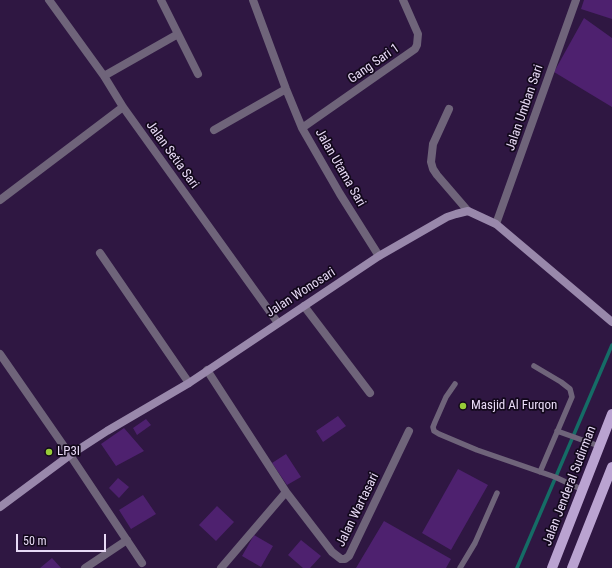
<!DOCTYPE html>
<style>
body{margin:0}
#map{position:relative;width:612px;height:568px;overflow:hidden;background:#2f1742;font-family:"Roboto Condensed",sans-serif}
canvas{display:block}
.scale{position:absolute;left:16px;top:534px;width:90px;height:18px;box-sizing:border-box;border:2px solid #e8daf6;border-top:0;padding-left:5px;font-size:12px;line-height:14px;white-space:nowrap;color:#e8daf6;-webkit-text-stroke:3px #12081b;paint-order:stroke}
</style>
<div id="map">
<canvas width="612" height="568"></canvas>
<div class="scale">50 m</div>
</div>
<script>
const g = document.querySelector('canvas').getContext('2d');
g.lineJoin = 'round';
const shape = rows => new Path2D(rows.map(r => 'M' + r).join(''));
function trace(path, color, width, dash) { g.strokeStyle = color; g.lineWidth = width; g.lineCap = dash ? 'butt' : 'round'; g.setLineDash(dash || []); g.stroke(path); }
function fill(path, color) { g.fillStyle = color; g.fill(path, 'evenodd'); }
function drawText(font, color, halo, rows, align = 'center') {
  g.font = font + ' "Roboto Condensed",sans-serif'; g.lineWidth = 3.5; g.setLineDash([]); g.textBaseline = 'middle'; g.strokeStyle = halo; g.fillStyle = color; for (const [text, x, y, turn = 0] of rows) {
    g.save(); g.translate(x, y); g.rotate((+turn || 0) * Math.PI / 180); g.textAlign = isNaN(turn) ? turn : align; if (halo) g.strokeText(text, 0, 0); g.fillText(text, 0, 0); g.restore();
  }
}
trace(shape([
 [517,568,612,345]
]), '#156c66', 3.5);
fill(shape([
 [584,0,612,0,612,19,581,9],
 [584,18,612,38,612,107,554,72],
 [338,416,346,426,323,442,316,431],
 [146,419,151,425,137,435,133,428],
 [124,428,144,451,116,466,101,444],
 [286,454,301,477,287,485,272,463],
 [458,469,488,485,451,550,422,533],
 [118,478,129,487,119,498,109,488],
 [143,495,156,514,131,529,119,510],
 [217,506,234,522,216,541,199,525],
 [384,521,451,559,446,568,356,568],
 [254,535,273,546,261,567,242,556],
 [301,540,321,556,310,568,303,568,288,555],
 [52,558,61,568,40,568]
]), '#4e216f');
trace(shape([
 [534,366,561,382,570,389,572,397,540,472],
 [455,384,446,397,435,422,433,427,434,431,439,434,477,450,555,477,583,490],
 [557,431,599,446],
 [460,568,475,543,497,493]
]), '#6f647a', 5.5);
trace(shape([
 [49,0,104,76,123,107,278,323],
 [161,0,198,74],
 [253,0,286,89,302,128,340,194,379,256],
 [104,76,178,34],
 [449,109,433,144,431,162,433,169,437,175,468,211],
 [302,128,415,49,417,45,418,34,403,0],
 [214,130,286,89],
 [0,200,123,107],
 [496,224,576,0],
 [100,253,189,383],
 [304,306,370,393],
 [0,354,70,455,142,563],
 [207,370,286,492,332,552,341,559,345,559,349,556,409,431],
 [85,568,127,540],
 [221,568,286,492]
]), '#6f647a', 8);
trace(shape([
 [0,507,70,455,107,431,189,383,379,256,447,217,456,214,468,211,496,224,612,322]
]), '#9988ab', 8);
trace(shape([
 [552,568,612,414],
 [572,568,612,467]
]), '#baa3d1', 10);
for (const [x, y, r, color] of [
 [463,406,4,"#97cc38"],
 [49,452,4,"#97cc38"]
]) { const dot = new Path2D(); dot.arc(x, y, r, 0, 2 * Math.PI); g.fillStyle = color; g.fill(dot); trace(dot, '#12081b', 1.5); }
drawText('13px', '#e8daf6', '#12081b', [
 ["Gang Sari 1",374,64,-35],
 ["Jalan Umban Sari",525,108,-71],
 ["Jalan Setia Sari",172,155,54],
 ["Jalan Utama Sari",340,168,60],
 ["Jalan Wonosari",301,293,-33],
 ["Jalan Jenderal Sudirman",570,486,-69],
 ["Jalan Wartasari",358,510,-64]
]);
drawText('13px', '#e8daf6', '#12081b', [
 ["Masjid Al Furqon",471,406],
 ["LP3I",57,452]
], 'left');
</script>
